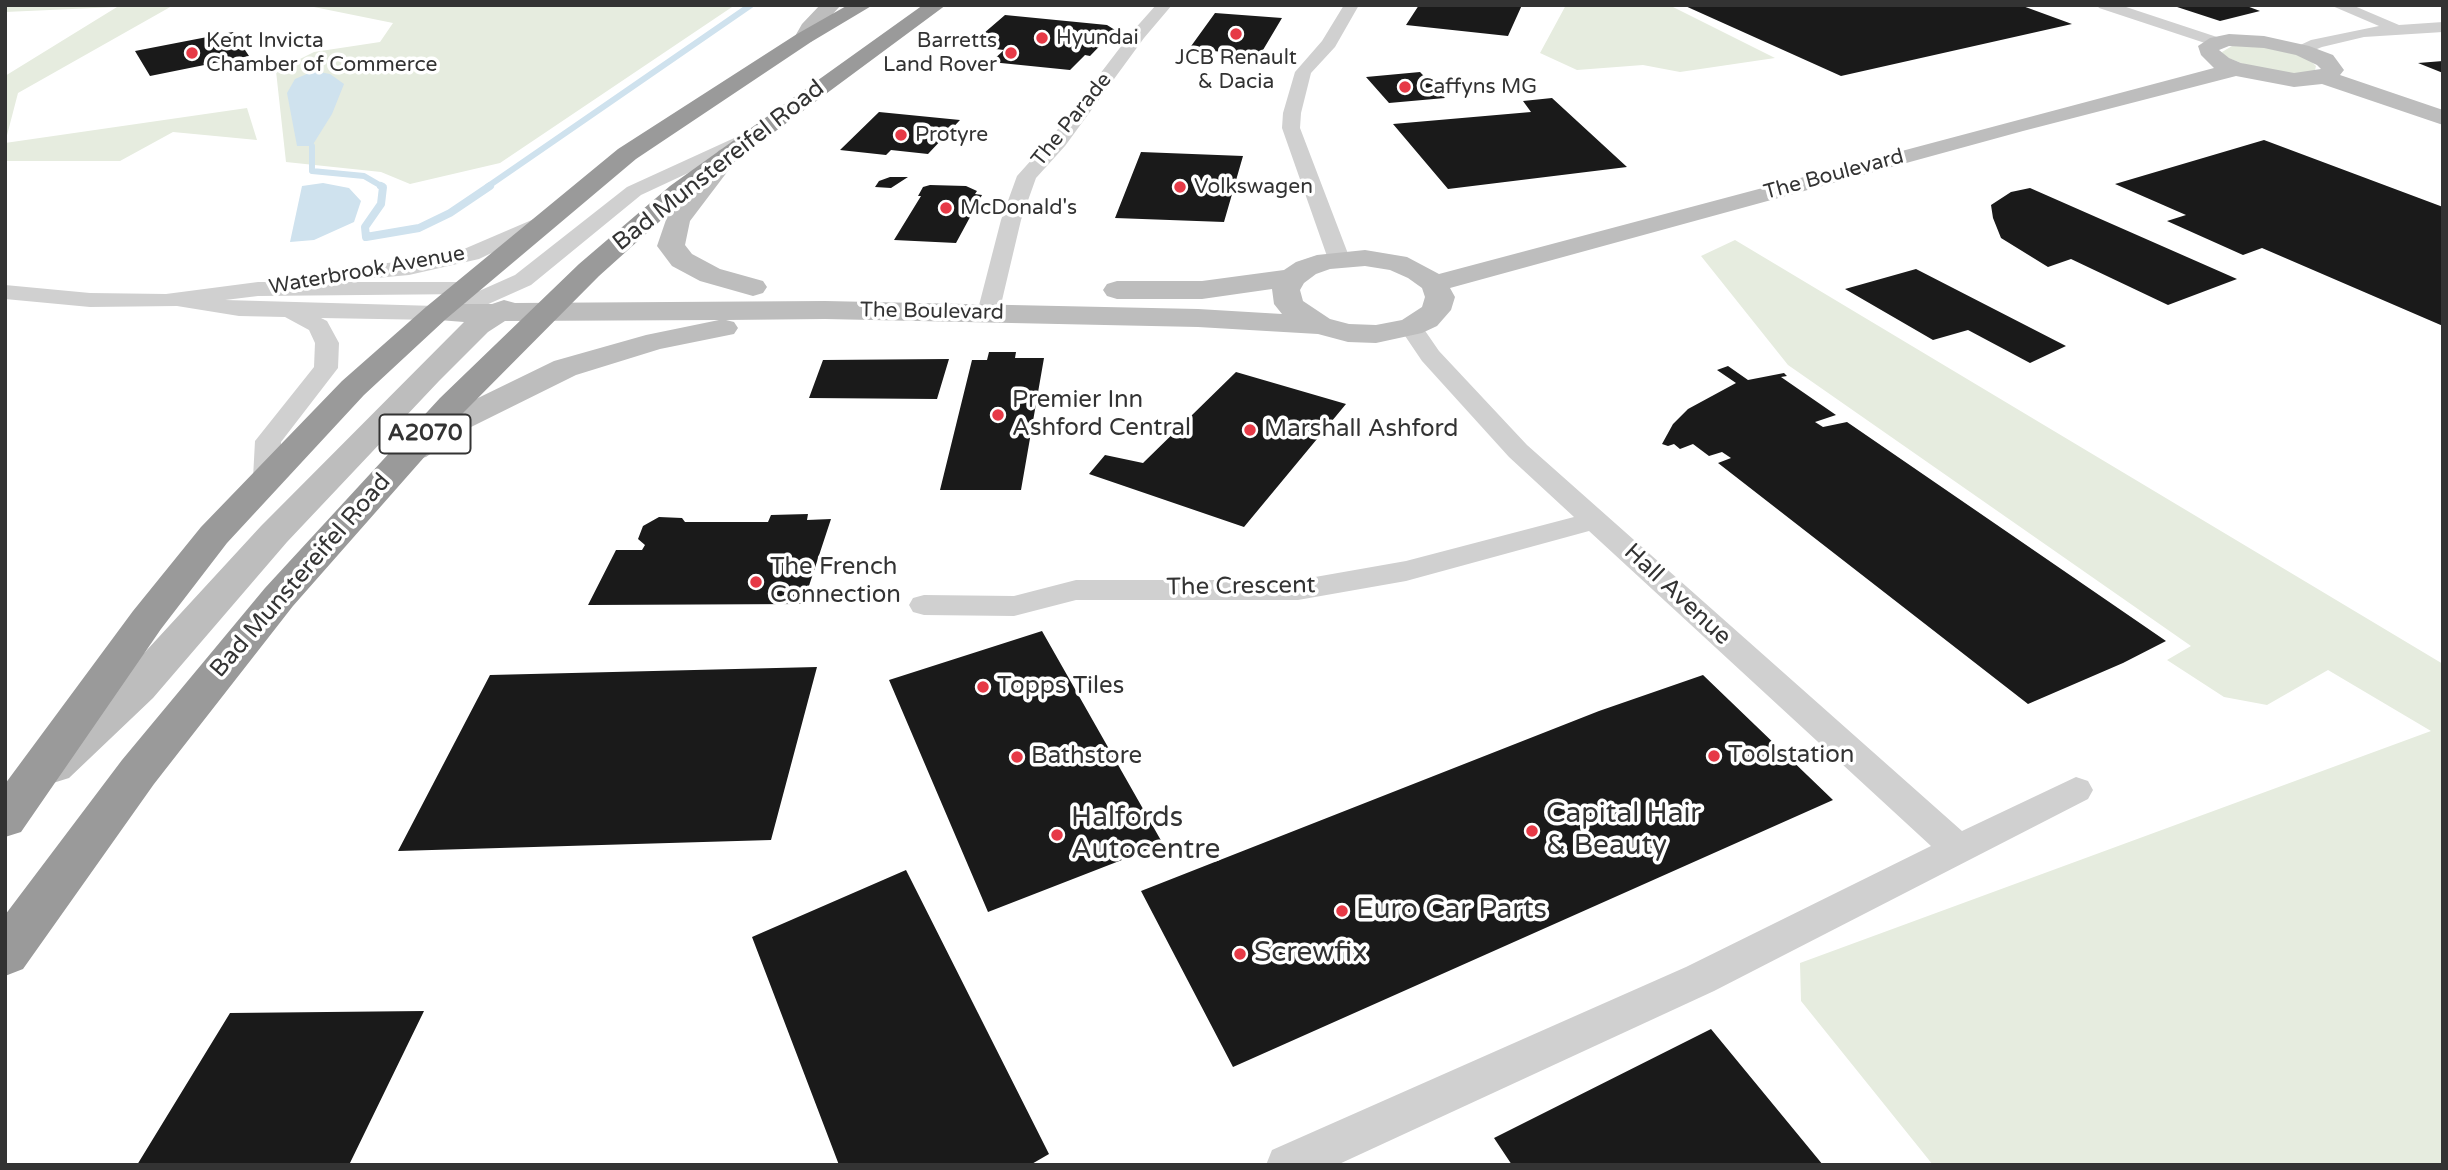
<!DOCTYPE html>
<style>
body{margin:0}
#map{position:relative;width:2448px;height:1170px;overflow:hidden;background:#fff;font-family:"Varela Round",sans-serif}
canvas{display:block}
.frame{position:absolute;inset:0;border:7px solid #333;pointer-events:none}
</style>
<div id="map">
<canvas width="2448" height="1170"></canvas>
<div class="frame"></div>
</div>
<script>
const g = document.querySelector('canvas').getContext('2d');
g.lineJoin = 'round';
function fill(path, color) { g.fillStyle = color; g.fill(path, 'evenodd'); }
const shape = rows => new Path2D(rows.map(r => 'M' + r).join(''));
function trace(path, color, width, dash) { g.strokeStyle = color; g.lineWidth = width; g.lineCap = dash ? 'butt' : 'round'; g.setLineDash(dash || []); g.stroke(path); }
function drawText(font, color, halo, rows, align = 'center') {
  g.font = font + ' "Varela Round",sans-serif'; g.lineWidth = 7; g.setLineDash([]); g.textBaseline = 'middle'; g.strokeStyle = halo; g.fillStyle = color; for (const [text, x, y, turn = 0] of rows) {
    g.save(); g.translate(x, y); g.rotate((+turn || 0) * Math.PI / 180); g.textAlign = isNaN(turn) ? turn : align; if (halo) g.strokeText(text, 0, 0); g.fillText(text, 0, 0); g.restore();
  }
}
fill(shape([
 [5,5,735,5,500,163,410,184,381,172,286,162,276,71,314,52,380,42,393,23,309,6,172,6,18,93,5,143,247,108,257,140,173,132,120,161,5,161,5,76,117,7,5,12],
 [1566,5,1669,5,1775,58,1680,72,1643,65,1577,70,1540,53],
 [2232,46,2257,46,2288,51,2311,61,2316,66,2315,70,2308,74,2267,73,2223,56,2222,52],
 [1735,240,2443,664,2443,1165,1933,1165,1801,1001,1800,963,2431,731,2328,670,2267,705,2224,697,2167,660,2191,646,1788,365,1701,256]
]), '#e6ecdf');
fill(shape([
 [314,71,330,74,344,84,332,114,312,146,297,146,287,93,295,79],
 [323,183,349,188,361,201,354,222,314,240,290,242,302,186]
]), '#cfe2ee');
trace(shape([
 [312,146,312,171,364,176,383,187],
 [487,187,751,5]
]), '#cfe2ee', 6);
trace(shape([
 [381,186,383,187,381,204,365,227,366,237,419,228,450,213,490,186]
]), '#cfe2ee', 8);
fill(shape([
 [1419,5,1522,5,1508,36,1406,25],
 [1683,5,2020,5,2072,24,1841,76],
 [2244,5,2260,11,2220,21,2174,6],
 [1215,13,1282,18,1260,55,1189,49],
 [1005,15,1107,25,1115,30,1090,56,1085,55,1070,70,991,62,1004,50,969,46],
 [233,32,249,56,150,76,135,51],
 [2443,61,2443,73,2418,63],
 [1420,72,1445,98,1389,103,1366,77],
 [1552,98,1627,167,1448,189,1393,124,1531,112,1523,101],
 [879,112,960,120,928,154,891,150,886,155,840,150],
 [2264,140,2443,207,2443,326,2262,248,2243,255,2167,221,2186,215,2115,184],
 [1141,152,1243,156,1224,222,1115,218],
 [890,177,908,177,891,188,875,187,879,181],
 [930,185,966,186,977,191,975,194,982,195,956,243,894,240,921,196,918,196,923,187],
 [2030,188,2237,279,2168,305,2071,259,2048,267,2001,238,1993,218,1991,205,2011,192],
 [1916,269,2066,346,2030,363,1968,330,1933,340,1845,289],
 [989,352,1016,352,1015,358,1044,358,1021,490,940,490,972,360,987,360],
 [949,359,937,399,809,398,823,360],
 [1728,366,1748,380,1784,373,1787,376,1781,377,1836,415,1815,422,1823,427,1847,422,2166,641,2123,663,2028,704,1718,463,1731,458,1722,452,1709,456,1693,444,1680,449,1674,444,1668,446,1662,444,1673,424,1688,409,1736,383,1717,370],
 [1236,372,1346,404,1244,527,1089,474,1105,455,1143,463],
 [808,514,807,520,831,519,803,604,588,605,616,550,642,550,645,545,638,539,643,526,659,517,682,518,685,522,768,522,771,515],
 [1042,631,1163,844,988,912,889,680],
 [817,667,771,840,398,851,490,675],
 [1703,675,1833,800,1233,1067,1141,891,1599,711],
 [906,870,1049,1154,1030,1165,839,1165,752,937],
 [424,1011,349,1165,137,1165,230,1013],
 [1711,1029,1823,1165,1512,1165,1494,1138]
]), '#1a1a1a');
fill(shape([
 [1156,5,1172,5,1144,38,1065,146,1036,178,1021,220,999,313,996,318,980,318,977,313,1001,220,1017,176,1051,138,1132,32,1156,5],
 [1344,5,1359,5,1335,47,1311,73,1301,113,1300,128,1350,259,1347,264,1339,265,1331,264,1328,259,1282,128,1283,113,1295,72,1322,41,1344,5],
 [2097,5,2120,5,2223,39,2225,42,2223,45,2211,45,2099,8,2097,5],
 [2330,5,2352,5,2399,25,2443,22,2443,32,2364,37,2322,47,2302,55,2296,53,2294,50,2296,47,2311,40,2379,26,2330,5],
 [754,129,763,135,761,139,641,195,531,285,466,314,436,320,321,318,327,321,339,343,338,368,281,442,281,478,277,484,267,486,257,484,253,478,255,441,314,367,315,343,309,330,285,317,239,316,177,306,90,307,5,299,5,285,90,293,166,294,258,282,476,282,479,287,476,292,468,294,258,296,225,300,436,306,452,303,515,275,627,187,754,129],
 [541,216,548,218,551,222,548,226,479,259,409,275,376,278,368,276,365,271,368,266,376,264,409,261,464,249,541,216],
 [1411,320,1419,322,1439,351,1527,445,1962,831,2076,777,2088,781,2093,790,2088,799,1714,991,1337,1165,1266,1165,1272,1150,1686,967,1931,846,1589,531,1406,581,1298,600,1076,600,1014,616,924,615,913,612,909,605,913,598,924,595,1014,596,1076,580,1298,580,1406,561,1574,517,1509,457,1422,361,1399,327,1403,322,1411,320]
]), '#d0d0d0');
fill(shape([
 [820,5,841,5,821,27,811,42,797,42,794,38,802,24,820,5],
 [2229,34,2264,36,2309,46,2333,55,2344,70,2340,75,2443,110,2443,125,2322,84,2294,87,2236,76,2023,131,1450,288,1455,297,1451,310,1437,326,1422,333,1376,343,1348,342,1318,334,1198,327,825,319,726,320,734,322,738,328,734,334,660,349,576,375,465,430,426,457,414,460,402,457,397,450,402,443,441,416,554,361,646,335,719,320,505,321,488,332,439,381,287,542,153,698,69,778,53,783,37,778,31,766,37,754,123,676,261,526,464,322,426,319,421,313,426,307,436,304,492,304,504,300,515,303,825,301,1198,309,1282,314,1274,304,1272,289,1202,299,1117,299,1107,296,1103,290,1107,284,1117,281,1202,281,1284,270,1296,262,1317,255,1365,250,1407,257,1439,274,2214,68,2201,55,2198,46,2210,38,2229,34],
 [2229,46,2264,48,2296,55,2317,65,2321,69,2294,73,2241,63,2229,58,2219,50,2229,46],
 [1365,266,1390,270,1408,278,1422,288,1425,297,1422,307,1402,320,1376,325,1349,324,1330,319,1303,301,1300,290,1304,283,1316,274,1330,269,1365,266],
 [728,148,737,150,740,155,690,221,685,245,692,254,720,269,763,281,767,287,763,293,753,296,700,281,672,266,657,246,668,214,719,150,728,148]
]), '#bdbdbd');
fill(shape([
 [848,5,873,5,811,42,636,159,446,319,364,395,227,543,161,629,21,832,5,837,5,784,133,611,201,527,342,381,426,307,618,149,797,34,848,5],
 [923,5,946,5,688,196,599,276,464,412,293,606,154,784,23,969,5,976,5,915,122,760,265,588,440,398,579,264,670,186,923,5]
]), '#9a9a9a');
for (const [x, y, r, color] of [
 [1236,34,7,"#e63946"],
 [1042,38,7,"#e63946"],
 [192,53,7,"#e63946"],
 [1011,53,7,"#e63946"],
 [1405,87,7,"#e63946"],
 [901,135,7,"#e63946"],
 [1180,187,7,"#e63946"],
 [946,208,7,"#e63946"],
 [998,415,7,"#e63946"],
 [1250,430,7,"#e63946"],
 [756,582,7,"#e63946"],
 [983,687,7,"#e63946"],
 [1714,756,7,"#e63946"],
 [1017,757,7,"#e63946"],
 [1532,831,7,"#e63946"],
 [1057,835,7,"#e63946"],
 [1342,911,7,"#e63946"],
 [1240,954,7,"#e63946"]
]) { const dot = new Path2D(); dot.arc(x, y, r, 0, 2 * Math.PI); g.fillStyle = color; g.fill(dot); trace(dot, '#fff', 2.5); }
drawText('21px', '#333', '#fff', [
 ["Hyundai",1056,38],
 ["Kent Invicta",206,41],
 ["Chamber of Commerce",206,65],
 ["Barretts",997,41,"right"],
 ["Land Rover",997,65,"right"],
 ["JCB Renault",1236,58,"center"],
 ["& Dacia",1236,82,"center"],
 ["Caffyns MG",1419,87],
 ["Protyre",915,135],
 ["Volkswagen",1194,187],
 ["McDonald's",960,208]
], 'left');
drawText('21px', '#333', '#fff', [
 ["The Parade",1072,120,-51],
 ["The Boulevard",1834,175,-15],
 ["Waterbrook Avenue",367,271,-10],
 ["The Boulevard",932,312,1]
]);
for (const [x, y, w] of [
 [425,434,91]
]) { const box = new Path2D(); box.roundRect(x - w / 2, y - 19.5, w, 39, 5); g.fillStyle = '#fff'; g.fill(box); trace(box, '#333', 2); }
drawText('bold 23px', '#333', null, [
 ["A2070",425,434]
]);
drawText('24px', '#333', '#fff', [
 ["Bad Munstereifel Road",719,166,-38],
 ["Bad Munstereifel Road",301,576,-49],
 ["The Crescent",1241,587,-1],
 ["Hall Avenue",1677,595,43]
]);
drawText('24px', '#333', '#fff', [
 ["Premier Inn",1012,401],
 ["Ashford Central",1012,429],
 ["Marshall Ashford",1264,430],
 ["The French",770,568],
 ["Connection",770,596],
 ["Topps Tiles",997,687],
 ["Toolstation",1728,756],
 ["Bathstore",1031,757]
], 'left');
drawText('28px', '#333', '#fff', [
 ["Capital Hair",1546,815],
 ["& Beauty",1546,847],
 ["Halfords",1071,819],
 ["Autocentre",1071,851],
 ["Euro Car Parts",1356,911],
 ["Screwfix",1254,954]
], 'left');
</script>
